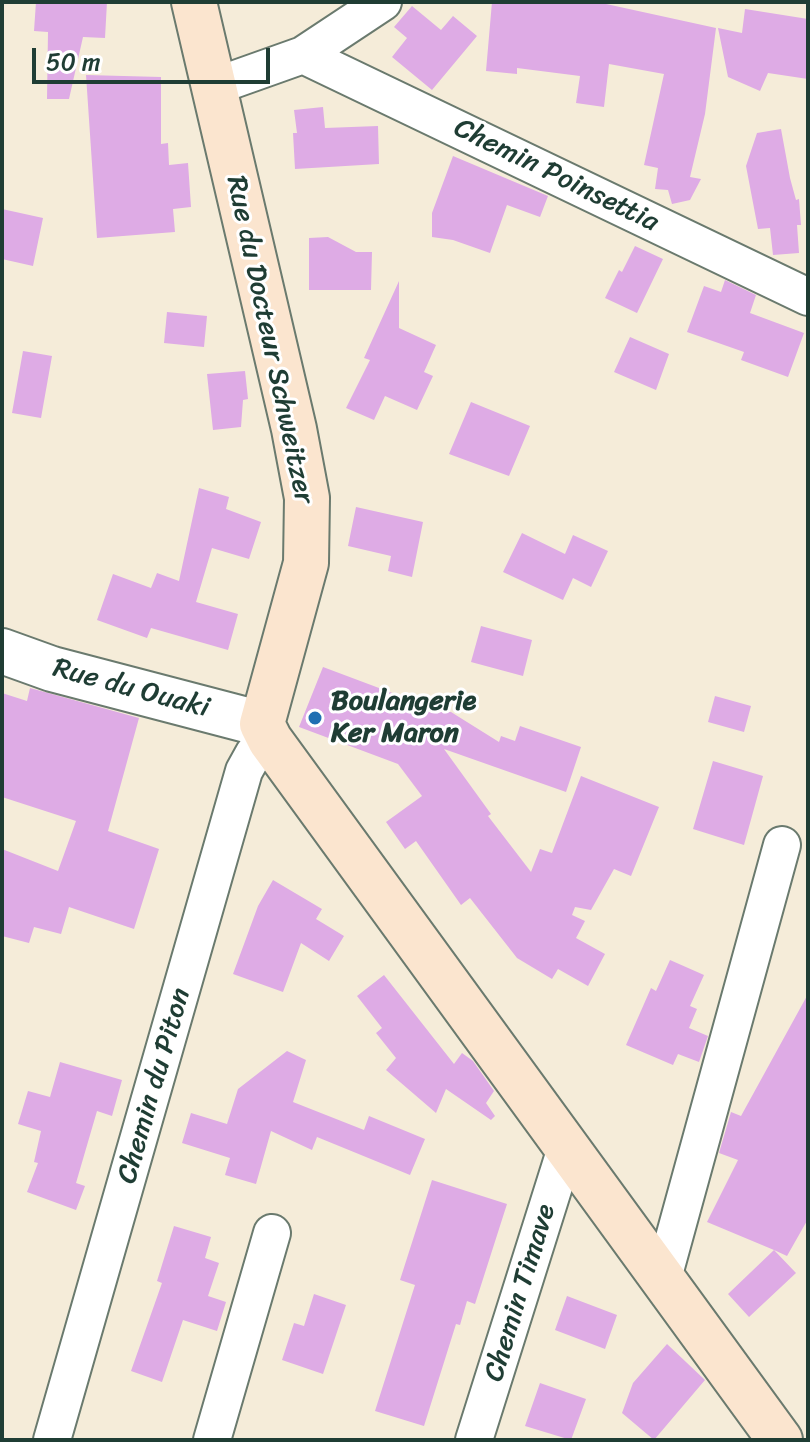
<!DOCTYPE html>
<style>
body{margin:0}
#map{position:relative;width:810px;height:1442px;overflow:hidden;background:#f5ecd9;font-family:Sriracha,sans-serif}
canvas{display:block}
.frame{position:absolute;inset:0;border:4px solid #1f3d34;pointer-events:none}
.scale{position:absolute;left:32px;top:48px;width:238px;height:36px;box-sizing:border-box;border:4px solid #1f3d34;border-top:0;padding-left:10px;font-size:24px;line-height:28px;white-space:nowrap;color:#1f3d34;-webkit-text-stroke:6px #fff;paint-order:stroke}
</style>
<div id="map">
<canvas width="810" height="1442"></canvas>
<div class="frame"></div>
<div class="scale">50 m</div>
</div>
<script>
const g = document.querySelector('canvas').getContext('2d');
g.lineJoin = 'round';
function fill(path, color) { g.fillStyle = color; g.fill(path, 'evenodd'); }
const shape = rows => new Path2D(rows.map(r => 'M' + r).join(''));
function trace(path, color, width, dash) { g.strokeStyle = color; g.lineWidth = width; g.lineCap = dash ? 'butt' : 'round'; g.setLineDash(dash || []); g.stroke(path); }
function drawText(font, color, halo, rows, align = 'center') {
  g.font = font + ' Sriracha,sans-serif'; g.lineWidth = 6; g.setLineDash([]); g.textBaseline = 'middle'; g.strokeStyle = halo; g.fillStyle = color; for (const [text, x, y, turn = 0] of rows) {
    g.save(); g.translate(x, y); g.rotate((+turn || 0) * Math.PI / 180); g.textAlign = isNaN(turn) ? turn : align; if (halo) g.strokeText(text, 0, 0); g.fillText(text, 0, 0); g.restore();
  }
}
fill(shape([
 [36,2,107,2,105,38,83,37,69,99,47,99,48,32,34,31],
 [492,2,597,2,716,28,705,114,690,177,701,179,690,200,672,204,668,190,655,189,658,168,644,165,664,74,609,64,604,107,576,103,580,76,517,68,517,74,486,71],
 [412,6,441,30,453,16,477,36,432,90,392,57,407,38,394,27],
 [745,9,808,19,808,79,768,73,760,91,728,77,718,28,742,33],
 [86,75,161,77,161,144,168,143,169,165,188,163,191,207,173,209,175,232,97,238],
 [323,107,325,128,378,126,379,164,295,169,293,133,297,133,294,110],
 [781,129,790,178,796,200,799,199,801,225,797,225,799,253,773,255,770,228,758,229,746,166,757,133],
 [453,156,548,196,540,217,507,205,490,253,453,240,432,237,432,213],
 [2,209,43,218,33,266,2,259],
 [328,237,356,252,372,252,371,290,309,290,309,238],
 [635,246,663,259,637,313,605,298,619,270,622,272],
 [725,280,756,295,750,313,804,333,788,377,741,360,744,352,687,332,704,286,721,292],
 [399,281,399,328,436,345,424,372,433,376,417,410,385,396,374,420,346,408,370,360,364,358],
 [167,312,207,316,204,347,164,343],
 [630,337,669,354,656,390,614,372],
 [23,351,52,356,41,418,12,413],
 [245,371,248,399,243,400,241,427,213,430,207,374],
 [471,402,530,426,509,476,449,454],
 [199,488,229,497,226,509,261,522,249,559,212,548,196,602,238,614,228,650,151,628,147,638,97,620,113,574,151,588,157,573,179,581],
 [356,507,423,522,412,577,388,571,391,556,348,546],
 [522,533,565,554,573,535,608,551,591,587,573,578,563,600,503,572],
 [481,626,532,640,523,676,471,662],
 [323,667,443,712,451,712,499,742,501,736,515,741,520,726,581,747,566,792,444,749,491,814,488,816,531,872,540,849,552,853,581,776,659,807,631,876,614,869,591,910,575,907,572,915,585,921,576,938,605,954,588,986,558,969,552,979,517,958,470,898,461,905,416,841,405,849,386,822,422,796,398,764,299,727],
 [30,688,139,718,108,831,159,849,134,929,69,907,61,934,34,927,29,943,2,936,2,849,58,871,76,821,2,797,2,693,27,701],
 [715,696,751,706,744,732,708,722],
 [713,761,763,776,744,845,693,829],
 [273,880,322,909,316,919,344,936,329,961,301,943,283,992,233,974,258,906],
 [670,960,704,975,690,1006,697,1009,689,1028,708,1036,699,1062,678,1054,673,1065,626,1045,651,988,656,991],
 [384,975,454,1064,462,1053,473,1061,494,1091,486,1103,495,1116,491,1120,446,1089,436,1113,386,1070,396,1058,376,1033,382,1028,357,996],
 [808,994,808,1219,787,1256,774,1250,796,1273,749,1317,728,1294,774,1250,707,1222,738,1160,719,1153,731,1112,741,1116],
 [287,1051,306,1060,293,1102,364,1130,369,1116,425,1139,410,1175,317,1137,312,1150,271,1131,256,1184,225,1175,230,1158,182,1143,191,1113,227,1124,238,1089],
 [60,1062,122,1080,112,1116,97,1111,76,1183,85,1186,76,1210,27,1192,38,1163,34,1162,41,1131,18,1124,28,1091,50,1097],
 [432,1180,507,1204,475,1304,467,1301,460,1325,456,1324,424,1426,375,1411,415,1285,400,1280],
 [174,1226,211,1237,205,1258,219,1263,208,1296,226,1302,217,1331,183,1320,162,1382,131,1371,162,1283,157,1281],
 [314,1294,346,1305,323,1374,282,1360,294,1323,304,1326],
 [567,1296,617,1315,605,1349,555,1330],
 [667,1344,705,1380,654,1440,622,1413,633,1383],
 [540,1383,586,1399,571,1440,525,1426]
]), '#deabe5');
const minor = shape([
 [303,55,808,297],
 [213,87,303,55,383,2],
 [663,1278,782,845],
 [52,1440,244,771,254,753,270,740],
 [212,1440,272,1233],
 [474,1440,567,1145]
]);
const tertiary = shape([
 [2,651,52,669,262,724]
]);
const secondary = shape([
 [194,2,294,429,307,498,306,563,262,724,270,740,780,1440]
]);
trace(minor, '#6a7a6e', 40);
trace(tertiary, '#6a7a6e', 48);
trace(secondary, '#6a7a6e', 48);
trace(minor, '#fff', 36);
trace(tertiary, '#fff', 44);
trace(secondary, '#fbe5cf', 44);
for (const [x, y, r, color] of [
 [315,718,8,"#1f6fb2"]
]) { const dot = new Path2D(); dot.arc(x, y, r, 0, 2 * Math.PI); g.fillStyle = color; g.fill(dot); trace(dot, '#fff', 3); }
drawText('28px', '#1f3d34', '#fff', [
 ["Chemin Poinsettia",556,176,26],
 ["Rue du Docteur Schweitzer",269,340,78],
 ["Rue du Ouaki",131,689,15],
 ["Chemin du Piton",155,1086,-74],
 ["Chemin Timave",521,1293,-73]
]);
drawText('bold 28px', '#1f3d34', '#fff', [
 ["Boulangerie",331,702],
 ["Ker Maron",331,734]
], 'left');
</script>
